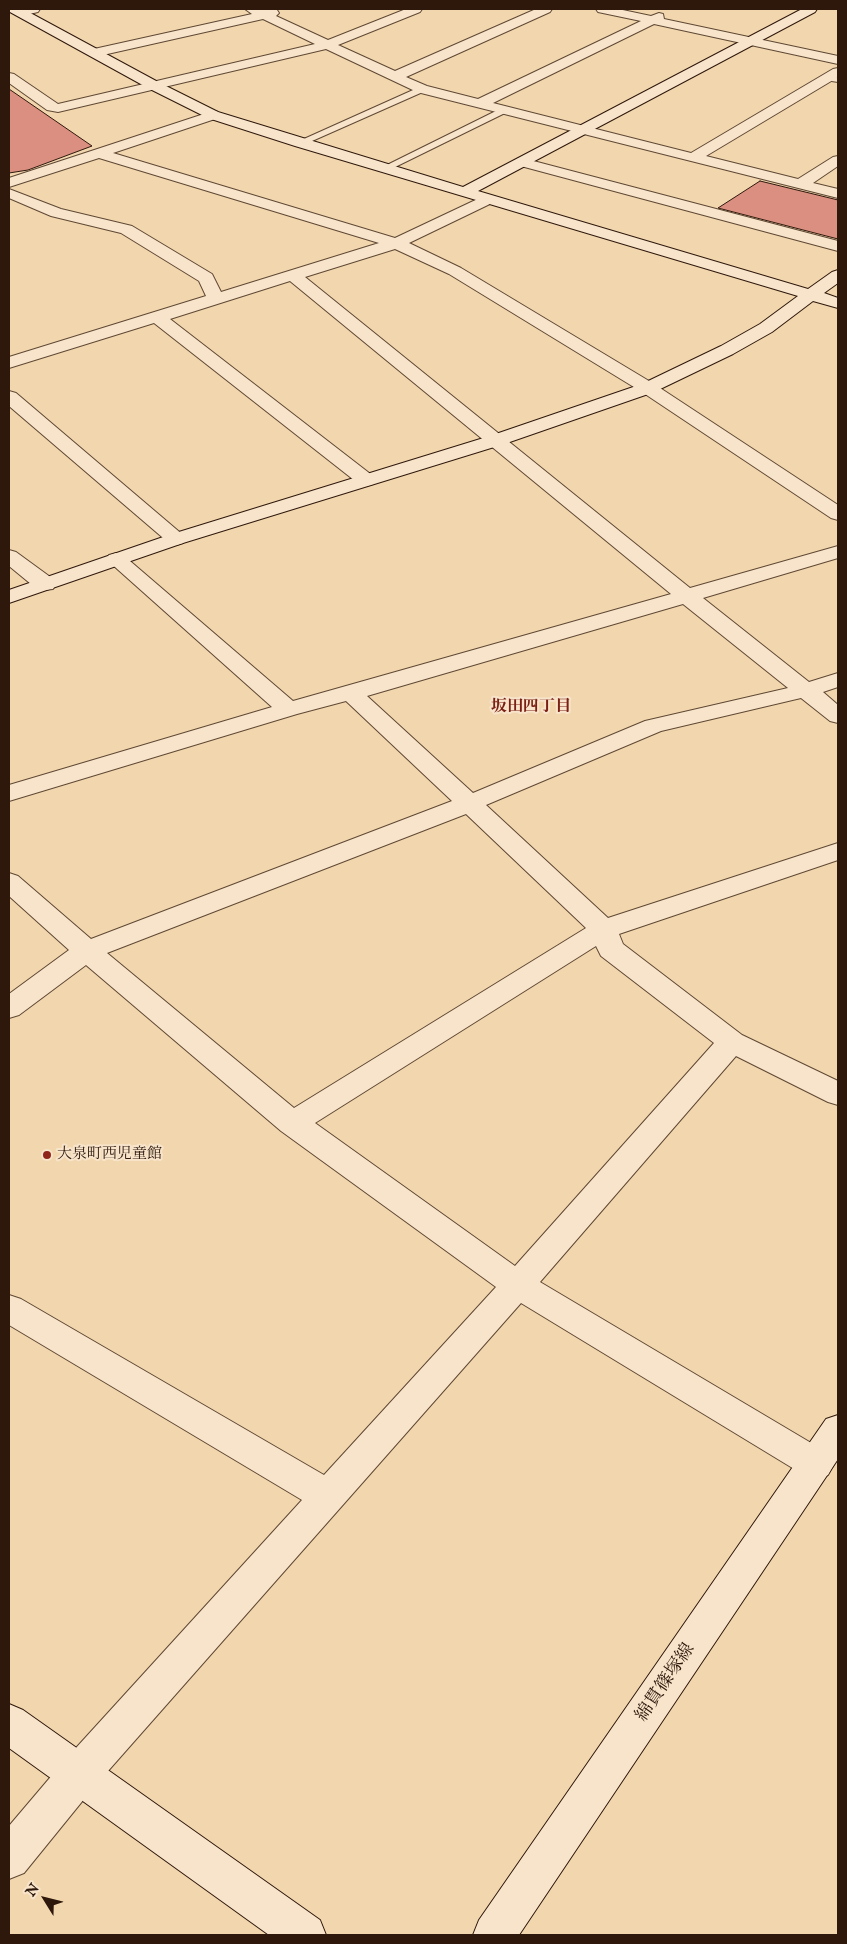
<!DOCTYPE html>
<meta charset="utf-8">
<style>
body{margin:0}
#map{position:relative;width:847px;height:1944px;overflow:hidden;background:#f2d6ae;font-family:"IM FELL English",serif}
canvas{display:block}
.frame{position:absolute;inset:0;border:10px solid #2e180c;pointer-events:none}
.north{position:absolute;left:20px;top:1874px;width:50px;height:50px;-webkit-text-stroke:4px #f7e4ca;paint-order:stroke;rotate:306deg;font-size:14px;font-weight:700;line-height:20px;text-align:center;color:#2e180c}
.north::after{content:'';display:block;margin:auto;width:18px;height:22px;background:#2e180c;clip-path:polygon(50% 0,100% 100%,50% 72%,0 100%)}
</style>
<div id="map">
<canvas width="847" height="1944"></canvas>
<div class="frame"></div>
<div class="north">N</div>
</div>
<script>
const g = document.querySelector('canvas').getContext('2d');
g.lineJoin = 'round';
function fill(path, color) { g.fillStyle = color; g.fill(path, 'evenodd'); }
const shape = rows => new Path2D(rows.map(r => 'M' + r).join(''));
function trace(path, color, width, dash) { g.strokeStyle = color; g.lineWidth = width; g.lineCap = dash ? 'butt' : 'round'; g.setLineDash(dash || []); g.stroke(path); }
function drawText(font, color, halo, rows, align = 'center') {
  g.font = font + ' "IM FELL English","Noto Serif JP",serif'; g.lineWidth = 4; g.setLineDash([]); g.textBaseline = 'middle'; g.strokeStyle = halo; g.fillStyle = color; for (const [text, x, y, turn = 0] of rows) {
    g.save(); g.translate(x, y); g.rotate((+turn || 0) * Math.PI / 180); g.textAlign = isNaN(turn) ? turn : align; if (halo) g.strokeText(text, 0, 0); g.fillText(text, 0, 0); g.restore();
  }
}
const building = shape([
 [9,89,92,146,28,170,9,173,9,89],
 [760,181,838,200,838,239,718,208,760,181]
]);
fill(building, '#da8f80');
trace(building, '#2e180c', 1);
const lane = shape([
 [828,75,838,78,838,82,825,80,825,76,828,75],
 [422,86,425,87,425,91,303,145,300,146,295,143,422,86],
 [504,107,507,108,507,112,389,170,383,170,381,168,504,107]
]);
const street = shape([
 [17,9,40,9,38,12,21,16,15,12,17,9],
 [245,9,277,10,279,13,276,16,328,40,406,9,422,9,420,12,338,45,395,71,536,9,552,9,550,12,406,77,427,86,478,99,641,21,598,12,596,9,618,9,651,16,659,13,663,14,664,19,838,56,838,64,654,24,493,103,691,153,833,69,838,68,838,77,706,156,798,179,833,157,838,156,838,166,813,183,838,189,838,198,417,92,326,49,58,112,47,110,9,83,9,73,14,74,58,104,315,44,263,19,94,57,88,53,94,49,252,14,245,9],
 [213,111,218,112,220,115,218,118,113,153,395,238,484,196,494,196,497,199,494,202,409,243,461,268,654,384,838,505,838,520,831,518,642,392,449,274,395,249,305,277,690,588,838,546,838,558,703,598,809,682,838,673,838,687,823,692,838,705,838,723,830,721,801,698,661,731,486,805,608,918,838,843,838,860,619,934,623,944,742,1035,838,1081,838,1105,828,1102,736,1056,540,1282,828,1453,834,1464,828,1475,816,1480,804,1475,521,1303,93,1788,24,1873,9,1879,9,1826,65,1760,302,1500,9,1325,9,1295,21,1299,324,1475,496,1287,281,1131,86,965,19,1015,9,1018,9,994,69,950,9,896,9,873,18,876,91,939,452,801,346,701,297,714,9,801,9,785,272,707,106,559,109,555,116,553,123,555,293,701,671,594,290,281,170,319,373,476,376,480,373,484,366,486,359,484,154,323,9,368,9,357,206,296,199,281,121,233,51,216,9,198,9,189,61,209,132,226,212,274,221,292,379,243,99,158,9,187,9,178,213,111],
 [683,604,788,688,645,721,473,793,367,696,683,604],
 [466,814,586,928,294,1108,107,953,466,814],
 [596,946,601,956,714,1043,515,1266,315,1123,596,946],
 [522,158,838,241,838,251,517,165,515,162,517,159,522,158],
 [9,391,16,393,183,535,186,539,183,543,176,545,169,543,9,406,9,391],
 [9,550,16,552,53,579,56,584,53,589,45,590,37,589,9,566,9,550]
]);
const secondary = shape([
 [9,9,23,9,158,82,218,112,463,187,802,9,817,9,815,12,478,191,808,289,832,272,838,270,838,283,824,293,838,298,838,308,813,301,772,332,733,354,654,392,504,444,183,543,9,603,9,590,169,535,490,436,642,384,721,346,760,324,798,296,295,146,208,118,148,88,10,12,9,9],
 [838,1415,838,1459,519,1935,473,1935,479,1920,826,1419,838,1415],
 [9,1704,23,1710,320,1920,326,1935,269,1935,9,1748,9,1704]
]);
trace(lane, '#5f4834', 2);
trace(street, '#5f4834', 2);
trace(secondary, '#2e180c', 2);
fill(lane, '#f7e4ca');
fill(street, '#f7e4ca');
fill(secondary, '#f7e4ca');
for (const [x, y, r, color] of [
 [47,1155,5,"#8f2418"]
]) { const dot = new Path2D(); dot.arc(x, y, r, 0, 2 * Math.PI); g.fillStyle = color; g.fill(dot); trace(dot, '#f7e4ca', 2); }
drawText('15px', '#2e180c', '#f7e4ca', [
 ["大泉町西児童館",57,1155]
], 'left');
drawText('bold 16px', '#7a1f14', '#f7e4ca', [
 ["坂田四丁目",531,708]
]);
drawText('18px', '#2e180c', '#f7e4ca', [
 ["綿貫篠塚線",666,1683,-56]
]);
</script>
